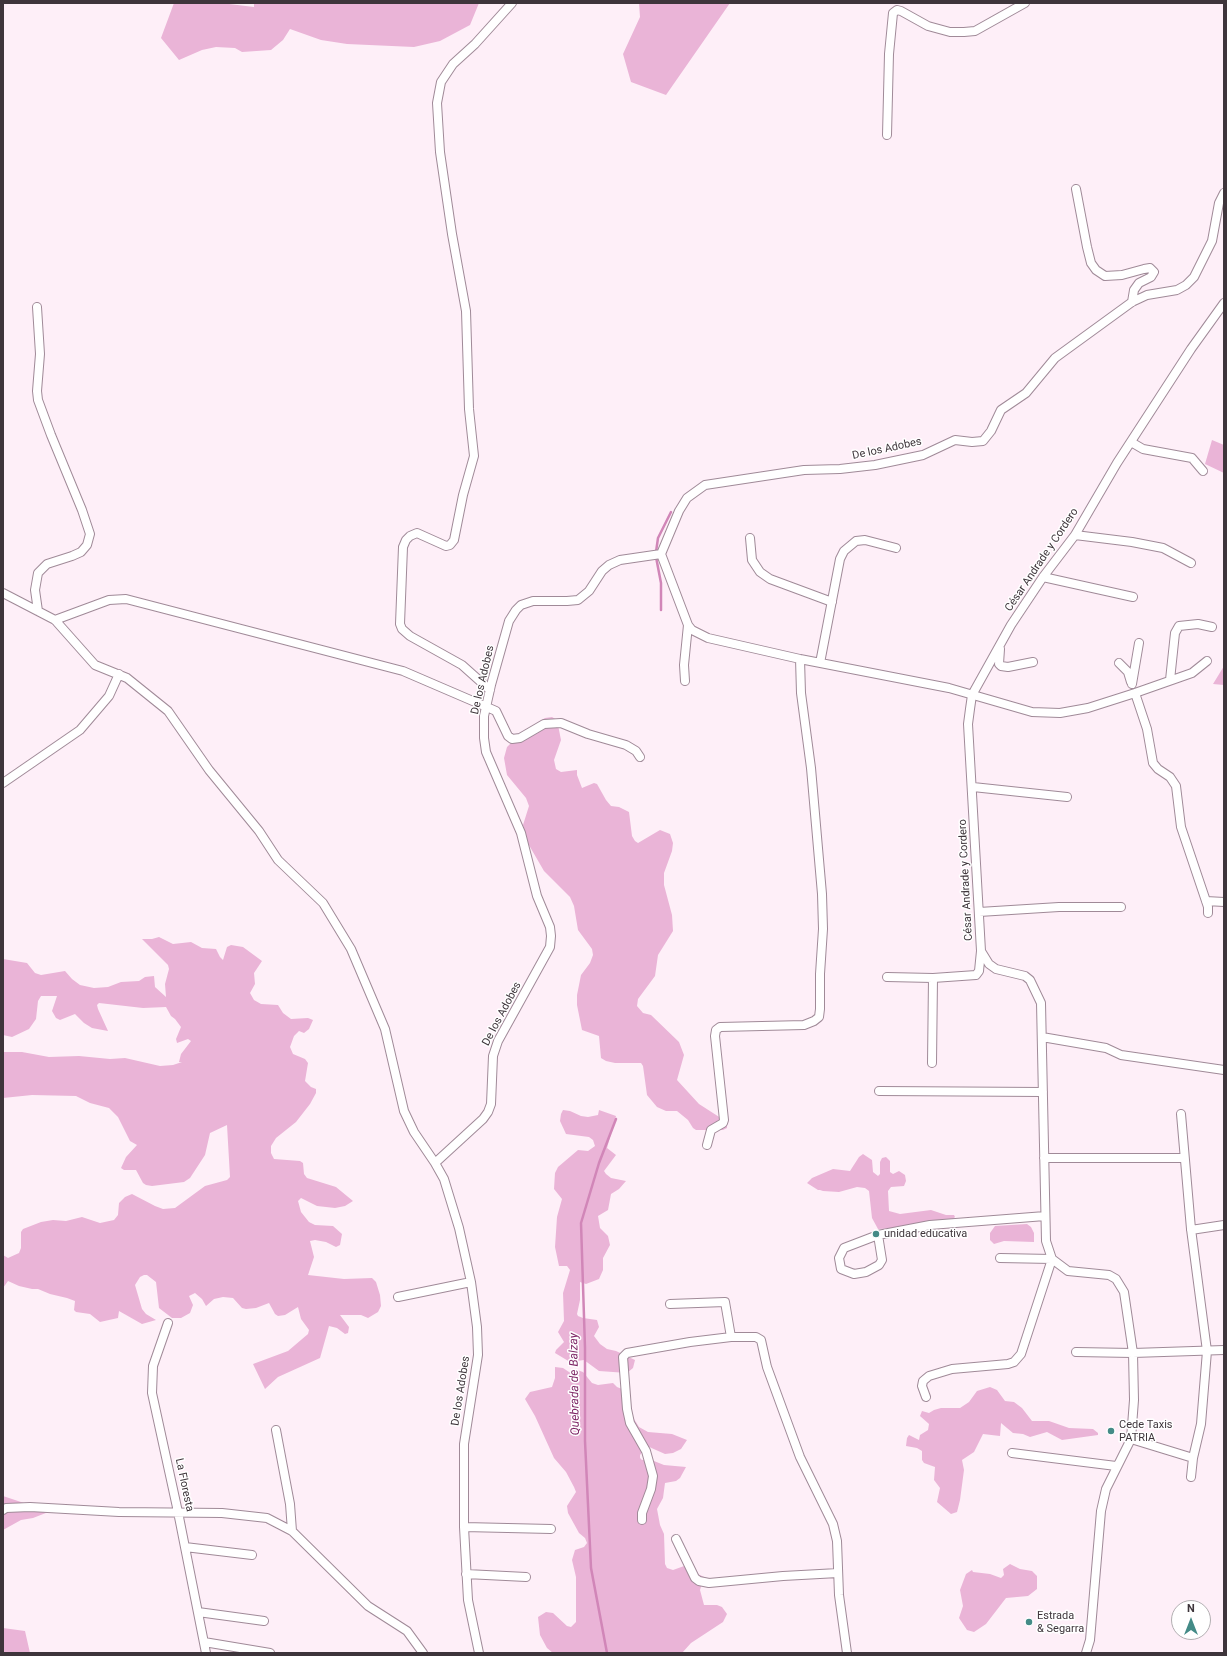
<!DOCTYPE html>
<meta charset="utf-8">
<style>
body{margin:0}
#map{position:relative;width:1227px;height:1656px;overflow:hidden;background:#feeff8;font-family:Roboto,sans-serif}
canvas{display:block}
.frame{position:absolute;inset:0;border:4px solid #3e353b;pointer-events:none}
.north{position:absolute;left:1171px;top:1600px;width:40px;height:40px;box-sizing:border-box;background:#fff;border:1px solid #b2aeb1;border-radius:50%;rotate:0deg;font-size:11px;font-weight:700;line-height:16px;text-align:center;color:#3e353b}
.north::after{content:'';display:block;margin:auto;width:14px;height:18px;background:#448b87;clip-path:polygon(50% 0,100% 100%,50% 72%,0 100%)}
</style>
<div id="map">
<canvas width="1227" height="1656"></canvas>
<div class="frame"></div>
<div class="north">N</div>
</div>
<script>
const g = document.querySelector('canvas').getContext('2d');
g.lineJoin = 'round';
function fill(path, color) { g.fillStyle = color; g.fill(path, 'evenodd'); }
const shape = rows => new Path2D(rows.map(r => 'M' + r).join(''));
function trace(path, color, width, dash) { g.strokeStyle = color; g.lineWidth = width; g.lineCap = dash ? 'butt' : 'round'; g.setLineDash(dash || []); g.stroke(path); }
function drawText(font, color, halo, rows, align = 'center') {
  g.font = font + ' Roboto,sans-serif'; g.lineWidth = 3; g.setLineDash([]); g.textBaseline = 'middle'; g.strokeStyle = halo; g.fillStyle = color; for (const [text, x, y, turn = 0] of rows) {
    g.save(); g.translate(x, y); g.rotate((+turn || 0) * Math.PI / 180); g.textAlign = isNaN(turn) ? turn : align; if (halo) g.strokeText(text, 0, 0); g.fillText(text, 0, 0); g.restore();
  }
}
fill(shape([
 [174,3,221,3,254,7,254,3,479,3,470,25,440,41,414,47,347,44,321,40,290,29,283,40,271,50,242,52,235,48,216,47,202,50,179,60,161,38],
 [639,3,730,3,666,95,631,82,623,54,640,17],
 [1212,440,1224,445,1224,473,1205,464],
 [1224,666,1224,685,1213,684],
 [552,717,557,720,561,740,554,760,556,769,561,772,577,770,577,775,582,788,594,783,597,784,606,800,611,806,619,807,629,812,632,836,635,841,638,843,660,830,670,834,673,843,672,851,664,873,664,885,672,915,673,931,658,955,655,976,638,999,637,1006,643,1013,651,1015,679,1042,684,1055,677,1080,699,1104,727,1122,727,1128,723,1130,696,1130,693,1128,688,1120,677,1111,666,1111,657,1107,647,1095,643,1066,641,1063,615,1063,606,1061,601,1058,599,1036,582,1030,577,1005,577,995,581,975,590,963,593,955,592,949,578,930,574,906,570,897,544,871,526,840,523,825,529,806,526,798,507,775,504,758,507,747,513,741,537,723,545,718],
 [159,937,173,944,191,942,202,948,216,949,220,957,223,960,227,947,231,945,243,947,262,961,254,973,255,984,250,993,254,1000,261,1004,278,1005,283,1013,291,1019,308,1018,313,1020,309,1029,304,1033,299,1031,294,1036,290,1047,293,1054,305,1059,308,1063,305,1081,311,1087,316,1089,316,1093,310,1104,296,1122,276,1138,271,1146,271,1153,274,1159,300,1161,303,1163,304,1174,307,1178,336,1187,353,1201,345,1206,335,1208,317,1206,301,1198,298,1201,301,1212,309,1222,315,1225,333,1226,342,1234,340,1245,336,1247,326,1242,315,1240,310,1241,314,1257,308,1275,344,1279,372,1278,376,1282,380,1295,381,1306,378,1312,368,1318,361,1315,340,1315,349,1327,348,1333,345,1334,337,1328,329,1326,320,1358,278,1377,265,1389,253,1364,288,1351,308,1334,309,1330,301,1319,298,1307,285,1315,278,1316,275,1314,269,1303,256,1308,246,1309,242,1308,233,1298,223,1297,214,1299,206,1306,202,1299,195,1293,189,1296,193,1305,190,1313,181,1318,172,1318,159,1308,156,1282,147,1275,144,1275,140,1277,135,1285,142,1309,146,1314,156,1320,142,1324,119,1311,118,1318,100,1322,90,1314,76,1312,74,1310,75,1301,67,1298,50,1294,38,1289,32,1289,19,1286,8,1281,3,1288,3,1255,8,1258,19,1253,21,1248,21,1232,23,1229,41,1222,53,1220,66,1221,82,1217,100,1223,114,1220,118,1215,119,1203,125,1197,132,1194,155,1206,163,1209,175,1208,205,1186,227,1180,230,1177,227,1125,210,1133,205,1155,190,1178,184,1182,152,1186,146,1185,143,1183,136,1170,124,1170,121,1168,126,1157,137,1145,130,1141,118,1117,109,1108,90,1103,76,1096,32,1095,3,1098,3,1052,22,1052,49,1057,79,1056,110,1059,125,1058,160,1066,173,1065,182,1062,179,1062,181,1054,191,1041,188,1039,177,1043,176,1039,181,1027,175,1019,171,1016,166,1007,143,1008,99,1003,97,1005,98,1009,108,1031,92,1028,84,1023,75,1014,60,1020,56,1018,52,1011,57,996,41,996,38,1001,36,1019,29,1029,12,1037,3,1035,3,959,27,963,35,973,41,975,65,971,72,979,80,985,94,988,108,987,121,982,139,981,145,977,154,976,155,987,166,997,165,984,169,969,168,965,142,939,152,939],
 [563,1110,570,1111,581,1116,588,1117,598,1115,599,1110,616,1116,607,1148,616,1155,604,1171,606,1174,611,1178,626,1181,619,1189,611,1194,608,1210,598,1216,600,1228,608,1236,610,1245,603,1258,603,1270,599,1279,586,1284,580,1282,580,1300,577,1314,578,1316,583,1318,597,1320,599,1327,594,1336,600,1344,607,1349,616,1351,635,1360,633,1368,627,1373,599,1371,584,1360,570,1362,555,1353,556,1350,564,1342,558,1332,564,1321,563,1293,570,1270,567,1266,559,1266,555,1247,557,1217,562,1199,554,1189,555,1173,558,1167,578,1150,588,1151,595,1146,593,1140,589,1137,566,1134,560,1121,561,1114],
 [863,1154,872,1160,873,1172,878,1176,880,1174,880,1162,882,1158,886,1157,890,1161,890,1172,893,1174,899,1171,905,1175,906,1181,904,1186,891,1187,888,1191,889,1211,900,1214,931,1210,946,1215,954,1215,955,1217,953,1219,901,1228,878,1229,872,1218,869,1191,865,1188,857,1187,839,1192,823,1191,820,1190,829,1190,818,1190,807,1183,812,1178,833,1169,850,1171,859,1157],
 [1027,1224,1031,1227,1034,1233,1034,1242,1004,1241,994,1244,990,1240,990,1233,995,1226],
 [555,1367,563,1368,569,1372,577,1370,583,1372,592,1383,598,1385,613,1383,617,1387,622,1389,634,1419,639,1427,648,1432,672,1434,687,1440,681,1449,673,1453,665,1454,647,1446,640,1455,640,1458,642,1460,649,1459,664,1465,686,1467,680,1478,676,1481,665,1483,663,1498,657,1509,660,1525,664,1534,665,1564,667,1568,673,1570,687,1565,696,1573,704,1577,700,1590,704,1605,717,1605,722,1607,727,1614,723,1622,691,1643,682,1653,553,1653,547,1648,540,1635,538,1617,546,1612,553,1613,567,1626,571,1627,576,1622,576,1577,572,1560,575,1550,584,1547,587,1543,585,1538,579,1533,568,1513,567,1506,576,1492,574,1487,566,1472,554,1458,535,1416,525,1399,530,1392,552,1387,555,1378],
 [990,1387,997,1390,1005,1401,1014,1402,1022,1408,1032,1421,1049,1421,1069,1428,1093,1429,1098,1433,1098,1435,1062,1440,1047,1432,1030,1437,1023,1434,1013,1433,1001,1423,1000,1436,983,1434,974,1452,962,1460,964,1470,960,1500,957,1512,951,1514,937,1502,940,1488,934,1480,935,1467,924,1463,922,1460,922,1451,917,1448,906,1446,907,1438,909,1435,919,1440,920,1435,928,1430,929,1424,920,1416,922,1411,929,1413,934,1410,941,1408,960,1408,969,1402,977,1391],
 [3,1496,24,1503,46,1503,53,1508,51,1511,33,1518,21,1520,3,1530],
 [1010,1564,1020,1569,1032,1571,1037,1576,1037,1589,1028,1596,1006,1598,986,1624,974,1632,967,1630,959,1618,963,1606,960,1590,966,1574,972,1570,973,1572,990,1574,1001,1578,1004,1575,1003,1569],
 [3,1628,25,1631,30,1653,3,1653]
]), '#eab4d7');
trace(shape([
 [656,552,658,538,671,512],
 [656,557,661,583,661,610],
 [607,1653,591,1568,585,1441,585,1348,581,1223,599,1163,616,1119]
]), '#d186b8', 2.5);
const minor = shape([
 [887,135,889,54,893,13,897,10,901,11,928,26,950,32,964,32,975,31,1025,3],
 [1076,189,1087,247,1091,263,1096,270,1105,276,1122,275,1144,269,1150,268,1154,272,1151,277,1139,283,1134,290,1132,302],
 [37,307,40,354,37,391,38,400,51,435,82,510,90,534,87,545,81,552,72,556,47,564,38,573,35,590,38,611],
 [1131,442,1143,449,1192,458,1203,471],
 [1075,535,1132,542,1163,548,1191,563],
 [750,538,752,560,760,572,770,579,832,602],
 [661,554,688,625,692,630,708,638,800,659,949,688,1032,712,1060,713,1088,708,1135,693,1147,729,1153,763,1158,769,1170,777,1176,786,1181,827,1208,907,1208,913],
 [661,554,679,511,687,498,705,485,804,470,840,469,875,465,923,455,955,440,972,442,983,441,991,431,1001,410,1026,393,1055,358,1132,302,1147,295,1177,290,1186,285,1194,277,1212,241,1219,203,1224,193],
 [1043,577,1133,597],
 [3,593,55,620,95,665,127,678,168,711,209,770,259,831,278,860,323,903,351,949,385,1029,404,1111,414,1132,435,1163,444,1179,459,1228,471,1282,477,1327,478,1355,464,1444,464,1527,468,1600,479,1653],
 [55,620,109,600,126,599,403,671,496,711,508,736,512,739,520,738,544,724,561,723,588,734,626,745,636,751,640,757],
 [1000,649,999,664,1001,666,1008,667,1033,662],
 [820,663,840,559,844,551,856,541,865,540,896,548],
 [1119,663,1128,672,1131,682],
 [1170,680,1175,633,1179,626,1198,624,1212,627],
 [685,681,684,665,688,625],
 [1132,684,1139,643],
 [490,690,462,665,410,636,402,629,400,624,403,547,406,540,410,536,417,533,446,546,450,545,454,540,463,495,474,456,469,409,466,311,452,234,440,152,437,103,441,82,453,64,475,44,512,3],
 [1135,693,1192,673,1207,661],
 [3,783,80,730,109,696,119,674],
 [973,787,1067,797],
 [1206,901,1224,902],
 [979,912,1059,907,1121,907],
 [887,977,933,978,976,975,979,971,981,951],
 [1042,1037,1106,1048,1121,1055,1224,1070],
 [932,1063,933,978],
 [879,1091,1043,1092],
 [1181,1114,1191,1229,1207,1351,1201,1424,1193,1458,1191,1477],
 [707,1145,711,1130,723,1123,724,1120,715,1036,716,1030,720,1027,804,1025,814,1021,819,1017,820,1009,820,974,823,929,822,894,811,768,801,693,800,659],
 [1044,1158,1184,1158],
 [435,1163,483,1119,488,1112,491,1104,493,1056,498,1041,550,947,551,936,550,927,537,896,521,833,486,752,484,738,484,716,491,685,509,621,516,610,521,605,533,601,567,601,578,600,589,591,602,571,609,565,620,560,661,554],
 [1191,1230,1224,1225],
 [878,1235,882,1260,879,1265,866,1272,854,1274,841,1269,839,1258,844,1248,878,1235,930,1225,1045,1216],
 [398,1297,471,1282],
 [670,1304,725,1302,731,1337],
 [168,1323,153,1366,152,1393,178,1512,206,1653],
 [1076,1352,1133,1353,1224,1350],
 [926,1397,922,1386,923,1381,929,1376,952,1369,1008,1364,1014,1362,1021,1354,1052,1259,1000,1258],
 [276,1430,290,1504,292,1531],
 [1131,1439,1193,1458],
 [1012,1453,1116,1466],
 [3,1510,6,1508,30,1507,119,1512,222,1513,267,1518,292,1531,368,1606,407,1631,423,1653],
 [642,1520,642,1513,651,1489,653,1476,646,1451,630,1423,627,1409,623,1357,627,1353,690,1342,731,1337,756,1337,761,1340,767,1367,800,1457,833,1524,837,1541,839,1595,847,1653],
 [464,1527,551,1529],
 [676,1539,695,1578,699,1581,709,1583,783,1576,838,1573],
 [185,1547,252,1555],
 [466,1574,526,1577],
 [198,1612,264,1621],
 [204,1642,270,1653],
 [1086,1653,1090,1640,1101,1511,1106,1489,1131,1439,1134,1400,1133,1353,1124,1292,1116,1279,1109,1275,1068,1271,1052,1259,1046,1241,1041,1003,1030,980,1025,976,996,969,989,964,981,951,968,724,970,709,972,695,1011,625,1043,577,1075,535,1117,463,1191,349,1224,303]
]);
trace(minor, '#a08a98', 10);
trace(minor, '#fff', 8);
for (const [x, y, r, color] of [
 [876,1234,4,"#448b87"],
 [1111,1431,4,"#448b87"],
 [1029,1622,4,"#448b87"]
]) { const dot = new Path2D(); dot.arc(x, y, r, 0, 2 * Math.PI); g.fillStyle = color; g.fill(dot); trace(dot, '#fff', 1.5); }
drawText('11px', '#3e353b', '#fff', [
 ["De los Adobes",887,449,-12],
 ["César Andrade y Cordero",1042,560,-56],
 ["De los Adobes",483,680,-77],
 ["César Andrade y Cordero",966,880,-93],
 ["De los Adobes",502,1014,-62],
 ["De los Adobes",461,1391,-81],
 ["La Floresta",184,1485,78]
]);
drawText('11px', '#3e353b', '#fff', [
 ["unidad educativa",884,1234],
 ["Cede Taxis",1119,1425],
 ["PATRIA",1119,1438],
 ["Estrada",1037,1616],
 ["& Segarra",1037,1629]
], 'left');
drawText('italic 12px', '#7d2565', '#fff', [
 ["Quebrada de Balzay",575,1384,-91]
]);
</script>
